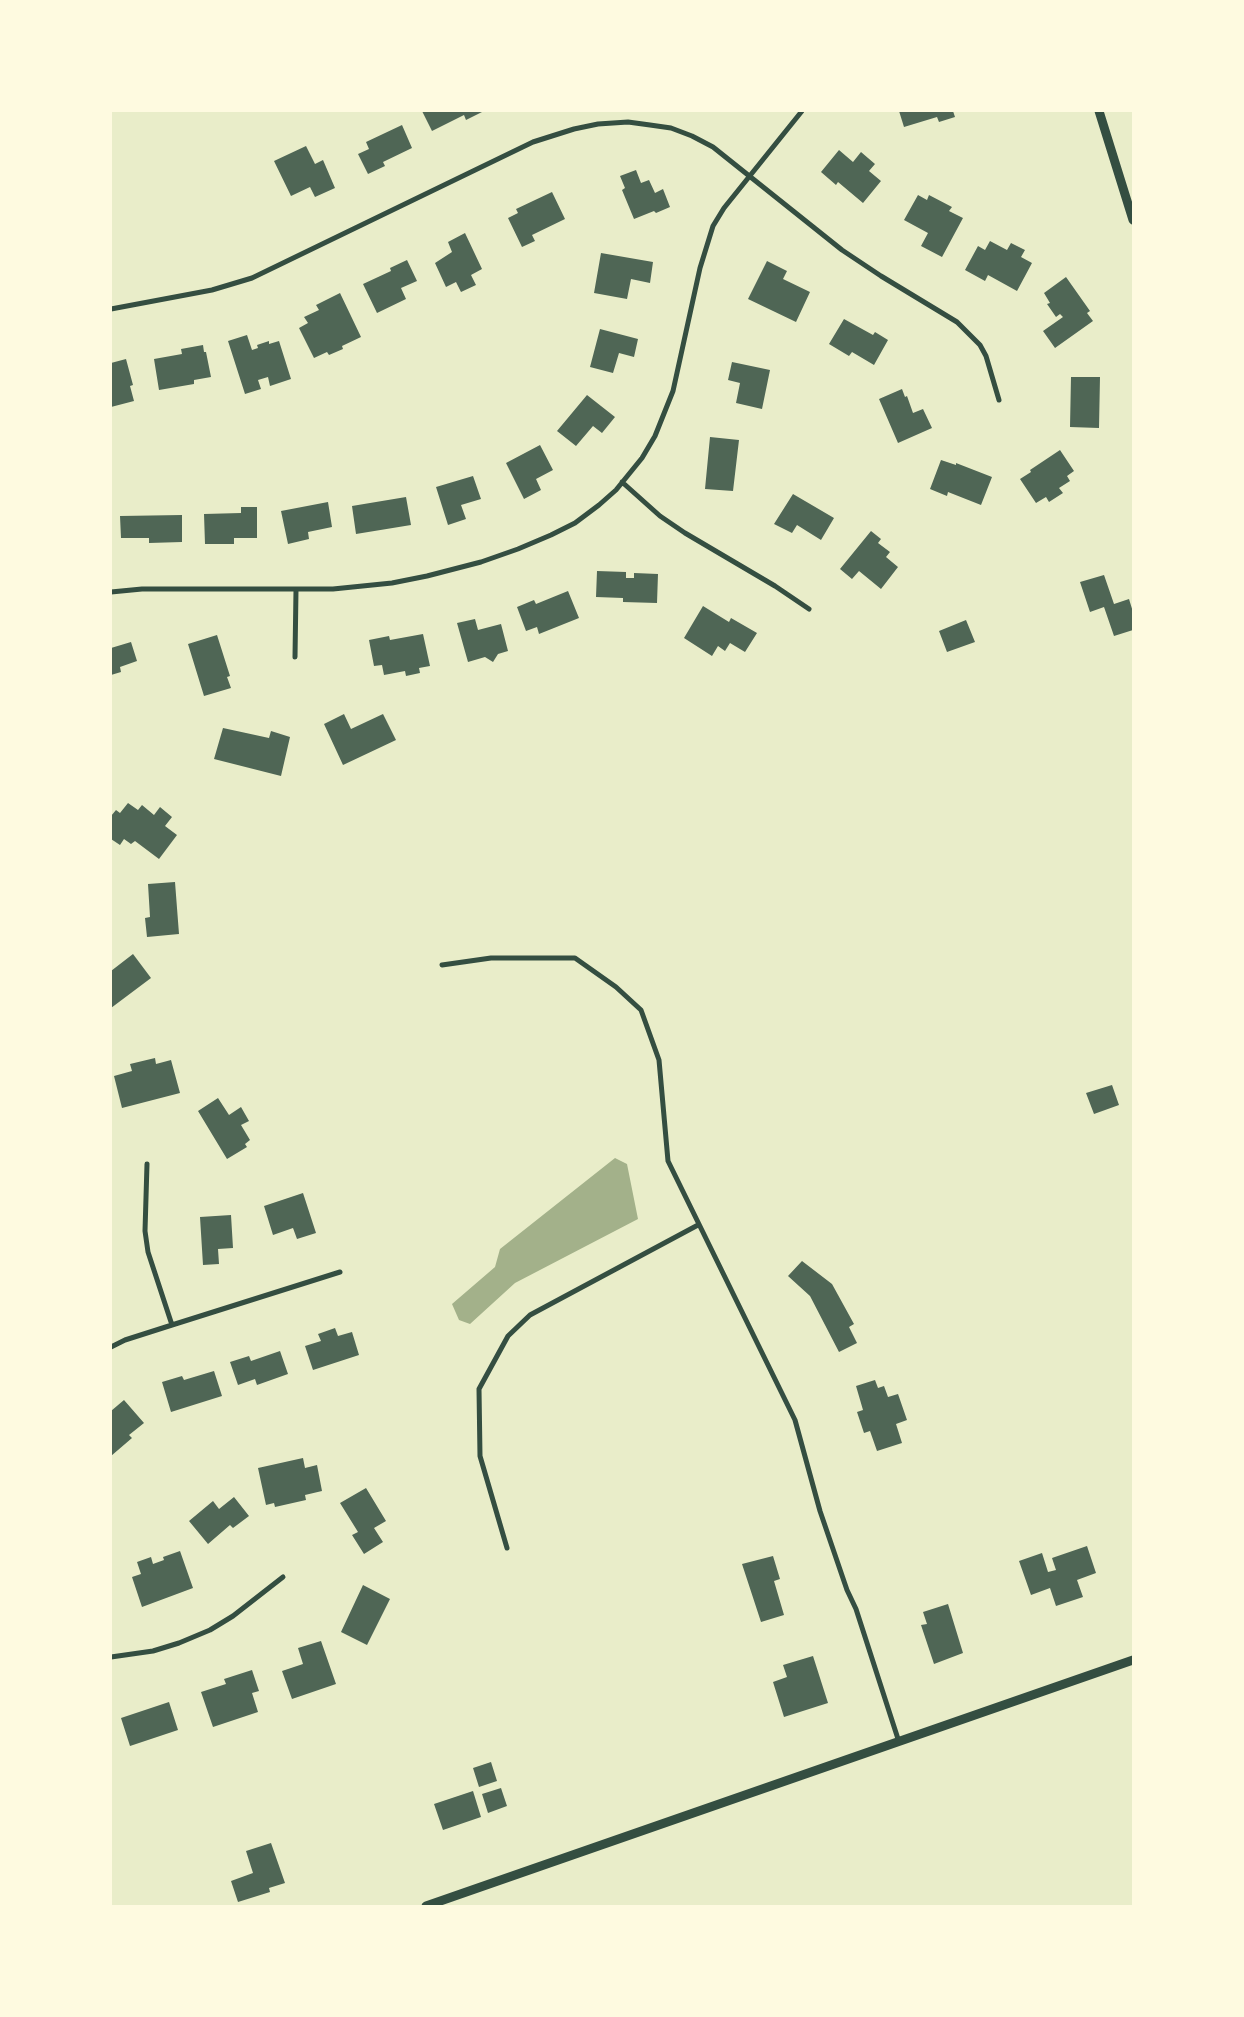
<!DOCTYPE html>
<style>
body{margin:0}
#map{position:relative;width:1244px;height:2017px;overflow:hidden;background:#e9edc9;font-family:Bitter,serif}
canvas{display:block}
.frame{position:absolute;inset:0;border:112px solid #fefae0;pointer-events:none}
</style>
<div id="map">
<canvas width="1244" height="2017"></canvas>
<div class="frame"></div>
</div>
<script>
const g = document.querySelector('canvas').getContext('2d');
g.lineJoin = 'round';
function fill(path, color) { g.fillStyle = color; g.fill(path, 'evenodd'); }
const shape = rows => new Path2D(rows.map(r => 'M' + r).join(''));
function trace(path, color, width, dash) { g.strokeStyle = color; g.lineWidth = width; g.lineCap = dash ? 'butt' : 'round'; g.setLineDash(dash || []); g.stroke(path); }
fill(shape([
 [615,1158,627,1164,638,1219,515,1283,470,1324,459,1320,452,1304,495,1267,500,1249]
]), '#a3b18a');
fill(shape([
 [422,111,484,111,466,120,464,115,432,131],
 [899,111,953,111,955,117,939,122,937,117,904,127],
 [402,125,412,148,383,162,385,166,368,174,358,154,369,149,366,142],
 [306,146,315,164,323,160,335,188,315,197,310,187,291,196,274,161],
 [839,150,853,162,861,152,875,164,869,171,881,181,863,203,838,182,836,185,821,172],
 [636,170,641,183,649,180,655,193,663,189,670,207,656,213,654,211,634,219,622,190,625,188,620,176],
 [552,192,565,219,532,235,535,241,522,247,508,218,518,213,516,209],
 [918,195,927,200,929,195,952,207,949,211,963,218,942,257,921,246,928,233,904,220],
 [465,233,482,269,471,275,476,285,461,292,456,282,446,287,435,263,452,252,448,242],
 [990,241,1007,250,1011,243,1025,250,1021,257,1032,263,1017,291,988,275,985,281,965,270,978,246,985,250],
 [601,253,653,262,650,283,631,279,627,299,594,293],
 [407,260,417,281,401,288,406,299,377,313,363,284,391,271,390,268],
 [767,261,787,271,783,279,810,292,796,322,748,299],
 [1066,277,1090,311,1087,313,1093,321,1055,348,1043,331,1063,317,1060,314,1056,317,1047,304,1050,303,1044,293],
 [340,293,361,337,342,346,343,349,329,355,327,352,314,358,299,328,308,323,304,317,319,310,316,305],
 [844,319,873,335,875,332,888,340,874,365,852,352,849,356,829,344],
 [600,329,638,339,634,357,619,353,613,373,590,367],
 [247,335,252,350,258,348,257,345,269,341,269,344,279,341,291,379,270,386,268,377,258,380,261,389,245,394,228,341],
 [203,345,204,352,206,352,211,377,194,380,194,384,159,390,154,359,182,354,181,349],
 [126,359,133,385,130,386,134,401,111,407,111,363],
 [732,362,770,370,762,409,736,403,740,383,728,380],
 [1071,377,1100,377,1099,428,1070,427],
 [902,389,905,397,907,396,913,413,923,409,932,428,898,443,879,399],
 [587,395,615,417,602,433,593,426,576,446,557,431],
 [710,437,739,440,733,491,705,489],
 [540,445,553,470,536,479,541,490,524,499,506,463],
 [1060,450,1074,471,1067,476,1070,481,1059,488,1063,493,1049,502,1046,497,1036,503,1020,479,1031,472,1030,470],
 [941,460,956,465,956,463,992,477,981,505,948,492,947,496,930,489],
 [473,476,481,499,461,505,466,519,448,525,436,487],
 [793,494,834,518,821,540,797,525,792,533,774,524],
 [406,497,411,525,356,534,352,506],
 [328,502,332,527,308,532,309,539,288,544,281,511],
 [241,507,257,507,257,538,234,538,234,544,205,544,204,514,241,513],
 [182,515,182,542,149,543,149,538,121,538,120,516],
 [871,531,881,539,878,543,890,552,886,557,898,567,881,589,859,571,852,579,840,569],
 [597,571,626,572,626,578,634,578,634,573,658,574,657,603,623,602,623,598,596,597],
 [1104,575,1114,604,1129,599,1133,612,1133,630,1114,636,1104,607,1090,612,1080,582],
 [568,591,579,618,539,634,537,627,526,631,517,607,534,600,536,604],
 [703,606,729,622,731,618,757,633,745,652,730,643,725,651,718,646,712,656,684,638],
 [475,619,478,630,501,624,508,651,498,654,493,662,485,657,468,662,457,623],
 [966,620,975,642,947,652,939,631],
 [423,634,430,666,419,668,420,673,406,676,405,671,384,675,382,665,374,666,369,640,389,636,390,640],
 [217,635,230,676,227,677,231,688,204,696,188,644],
 [131,642,137,661,120,667,121,672,111,675,111,648],
 [344,714,351,729,383,714,396,740,343,765,324,724],
 [223,728,269,738,271,731,290,737,281,776,214,759],
 [128,803,138,810,142,805,154,815,160,807,172,817,165,826,177,835,159,859,135,841,131,844,124,839,120,845,111,839,111,816,116,810,120,813],
 [175,882,179,934,147,937,145,918,150,917,148,884],
 [133,954,151,978,111,1008,111,971],
 [155,1058,156,1064,171,1060,180,1093,122,1108,114,1076,132,1071,130,1064],
 [1112,1085,1119,1105,1094,1114,1086,1093],
 [218,1098,229,1115,241,1107,249,1121,241,1125,250,1140,245,1144,247,1147,227,1159,198,1111],
 [303,1193,316,1233,297,1239,293,1228,273,1235,264,1206],
 [231,1215,233,1248,218,1249,219,1264,203,1265,200,1217],
 [802,1261,832,1284,854,1324,849,1327,857,1343,839,1352,810,1296,788,1276],
 [335,1328,338,1336,352,1332,359,1355,313,1370,305,1346,321,1341,318,1334],
 [280,1351,288,1374,257,1385,255,1379,238,1385,230,1362,249,1356,251,1361],
 [214,1371,222,1396,171,1412,162,1382,182,1376,184,1380],
 [875,1380,878,1388,884,1386,888,1397,898,1394,907,1420,896,1424,902,1443,877,1451,870,1431,864,1433,857,1412,863,1410,856,1386],
 [124,1400,144,1423,129,1435,132,1438,111,1456,111,1411],
 [303,1458,305,1468,317,1465,322,1491,305,1495,306,1500,275,1507,274,1503,266,1505,258,1468],
 [366,1488,386,1521,374,1528,383,1542,364,1554,352,1535,358,1532,340,1503],
 [234,1497,249,1516,233,1528,230,1525,208,1544,189,1521,213,1501,219,1509],
 [1087,1546,1096,1573,1077,1580,1083,1597,1056,1606,1050,1588,1031,1595,1019,1561,1042,1553,1048,1572,1056,1570,1052,1558],
 [180,1551,193,1588,142,1607,132,1577,141,1574,137,1562,151,1557,153,1564,164,1560,163,1557],
 [773,1556,780,1579,774,1581,784,1615,761,1622,742,1564],
 [363,1585,390,1599,367,1645,341,1632],
 [948,1604,963,1653,934,1664,921,1625,927,1624,923,1612],
 [321,1641,336,1684,292,1699,282,1671,303,1664,298,1648],
 [813,1656,828,1703,784,1717,773,1682,787,1677,783,1665],
 [252,1670,259,1691,252,1693,258,1712,213,1727,201,1692,226,1684,224,1679],
 [169,1702,178,1730,130,1746,121,1718],
 [491,1762,497,1781,479,1787,473,1768],
 [501,1788,507,1806,488,1813,482,1794],
 [473,1791,481,1817,443,1830,434,1804],
 [271,1843,285,1883,269,1888,270,1892,238,1902,231,1881,253,1873,246,1851]
]), '#4f6655');
trace(shape([
 [111,309,212,290,252,278,533,142,574,129,598,124,628,122,650,125,671,128,692,136,713,147,842,250,881,276,957,322,980,345,986,356,999,400],
 [622,482,660,516,685,533,775,586,809,609],
 [111,592,142,589,333,589,392,583,427,576,481,562,518,549,551,535,575,523,599,505,616,490,642,458,655,436,673,391,700,268,713,226,724,208,802,111],
 [295,657,296,590],
 [442,965,491,958,575,958,616,987,641,1010,659,1060,668,1161,795,1420,820,1511,847,1590,856,1609,899,1742],
 [147,1164,145,1231,148,1252,172,1325],
 [111,1347,125,1340,172,1325,340,1272],
 [507,1548,480,1456,479,1389,508,1336,530,1315,698,1225],
 [111,1657,153,1651,179,1643,210,1630,233,1616,283,1577]
]), '#344e41', 5);
trace(shape([
 [1099,111,1133,220],
 [426,1906,1133,1660]
]), '#344e41', 9);
</script>
